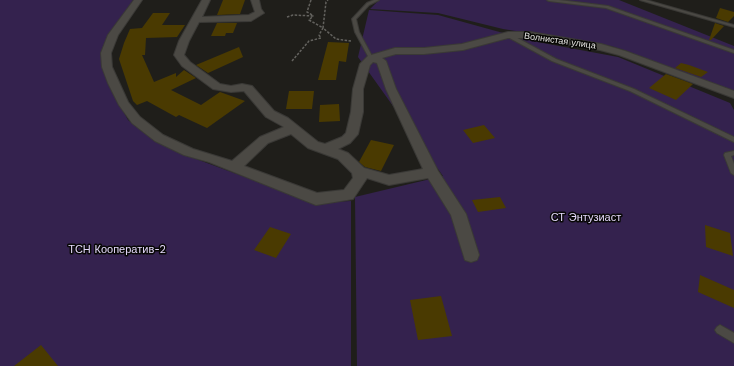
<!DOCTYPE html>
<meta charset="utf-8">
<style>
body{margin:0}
canvas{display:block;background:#1f1e1a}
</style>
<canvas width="734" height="366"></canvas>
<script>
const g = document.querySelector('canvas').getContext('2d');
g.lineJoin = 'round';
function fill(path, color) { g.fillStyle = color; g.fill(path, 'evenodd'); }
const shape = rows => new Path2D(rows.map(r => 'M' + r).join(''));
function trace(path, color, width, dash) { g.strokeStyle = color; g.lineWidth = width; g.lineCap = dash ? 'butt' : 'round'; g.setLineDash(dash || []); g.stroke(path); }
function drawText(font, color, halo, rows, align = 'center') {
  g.font = font + ' "Work Sans",sans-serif'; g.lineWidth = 3; g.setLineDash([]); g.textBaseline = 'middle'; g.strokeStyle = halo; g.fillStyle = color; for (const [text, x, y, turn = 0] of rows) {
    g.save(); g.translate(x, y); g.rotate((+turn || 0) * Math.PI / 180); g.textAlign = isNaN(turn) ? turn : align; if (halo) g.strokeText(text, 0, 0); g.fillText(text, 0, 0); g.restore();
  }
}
fill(shape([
 [0,0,133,0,110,35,102,53,117,100,128,120,152,139,188,156,315,203,351,201,351,366,0,366],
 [379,0,619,0,734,46,734,98,627,51,611,46,503,29,438,13,370,9],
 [369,10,438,15,532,41,618,57,730,103,734,110,734,366,357,366,355,197,443,176,358,57]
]), '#34224e');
fill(shape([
 [223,0,245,0,240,14,217,15],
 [720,8,734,12,734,16,728,22,716,18],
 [153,13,170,13,162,25,185,25,177,37,146,38,145,55,142,55,154,82,176,73,176,77,184,70,196,78,171,90,201,105,220,92,245,101,207,128,179,115,176,117,147,101,137,105,133,101,119,59,124,43,130,29,142,28],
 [217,23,237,23,233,33,226,33,225,36,211,36],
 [715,23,724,26,711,40,709,40],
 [328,42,349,43,346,62,339,61,336,80,318,80],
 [239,47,243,57,208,73,196,65],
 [681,63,689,65,708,72,701,77,675,68],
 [666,74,693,84,676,100,649,88],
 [289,91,314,91,312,109,286,109],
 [339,104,340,121,319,122,320,105],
 [484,125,495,138,473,143,463,130],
 [371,140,394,145,381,171,365,167,359,162],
 [500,197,506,208,478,212,472,200],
 [705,225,730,233,733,256,706,247],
 [270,227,291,234,276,258,254,250],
 [700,275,734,290,734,308,698,292],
 [441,296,452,336,418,340,410,300],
 [41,345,58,366,14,366]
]), '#4a3a01');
const lane = shape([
 [374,0,379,0,369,5,356,19,359,32,373,58,371,59,369,58,355,32,352,19,367,3,374,0],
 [547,0,559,0,608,6,734,50,734,53,606,8,549,1,547,0],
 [640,0,646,0,734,25,734,27,640,0],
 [506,34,510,34,556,59,634,89,734,137,734,142,630,91,552,61,506,36,506,34],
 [734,151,734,155,731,156,734,164,734,175,731,173,724,155,725,153,734,151],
 [720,325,734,333,734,343,717,333,715,330,717,327,720,325]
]);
const street = shape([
 [134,0,142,0,118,35,111,53,112,67,128,102,140,117,163,135,193,149,232,161,260,137,284,127,266,117,244,91,231,92,213,89,182,66,174,55,179,41,202,0,210,0,202,17,249,15,255,12,251,0,259,0,261,9,264,13,251,21,199,22,189,41,184,55,190,62,220,84,231,86,242,84,252,86,274,111,288,118,318,142,325,144,342,137,346,133,351,112,353,89,360,64,368,56,395,48,424,48,462,44,508,32,530,32,601,44,625,51,734,91,734,98,619,55,600,50,530,38,508,38,463,50,424,54,396,54,382,58,386,61,396,89,438,171,466,214,479,255,477,260,471,262,465,260,451,215,428,178,389,185,367,178,353,199,316,205,209,162,184,155,155,141,132,123,119,105,108,83,102,67,101,53,108,35,134,0],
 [373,62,377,63,386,89,423,169,389,175,364,168,348,153,338,149,350,143,358,134,363,112,363,89,370,65,373,62],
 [291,134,308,148,338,159,352,173,353,178,344,190,317,193,244,166,268,143,291,134]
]);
trace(lane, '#3a3936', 2);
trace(street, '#3a3936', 2);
trace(shape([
 [311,0,307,12,312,15],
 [287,17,293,15,313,16,309,20,323,28,326,2,328,0],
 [292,61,309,41,321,38,319,35,323,28,336,39,351,41]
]), '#63625e', 1.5, [2.5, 1.5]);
fill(lane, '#4b4944');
fill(street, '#4b4944');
drawText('9px', '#e6e5e2', '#080806', [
 ["Волнистая улица",560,41,8]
]);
drawText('11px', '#e4d8fa', '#080806', [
 ["СТ Энтузиаст",586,218],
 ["ТСН Кооператив-2",117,250]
]);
</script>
